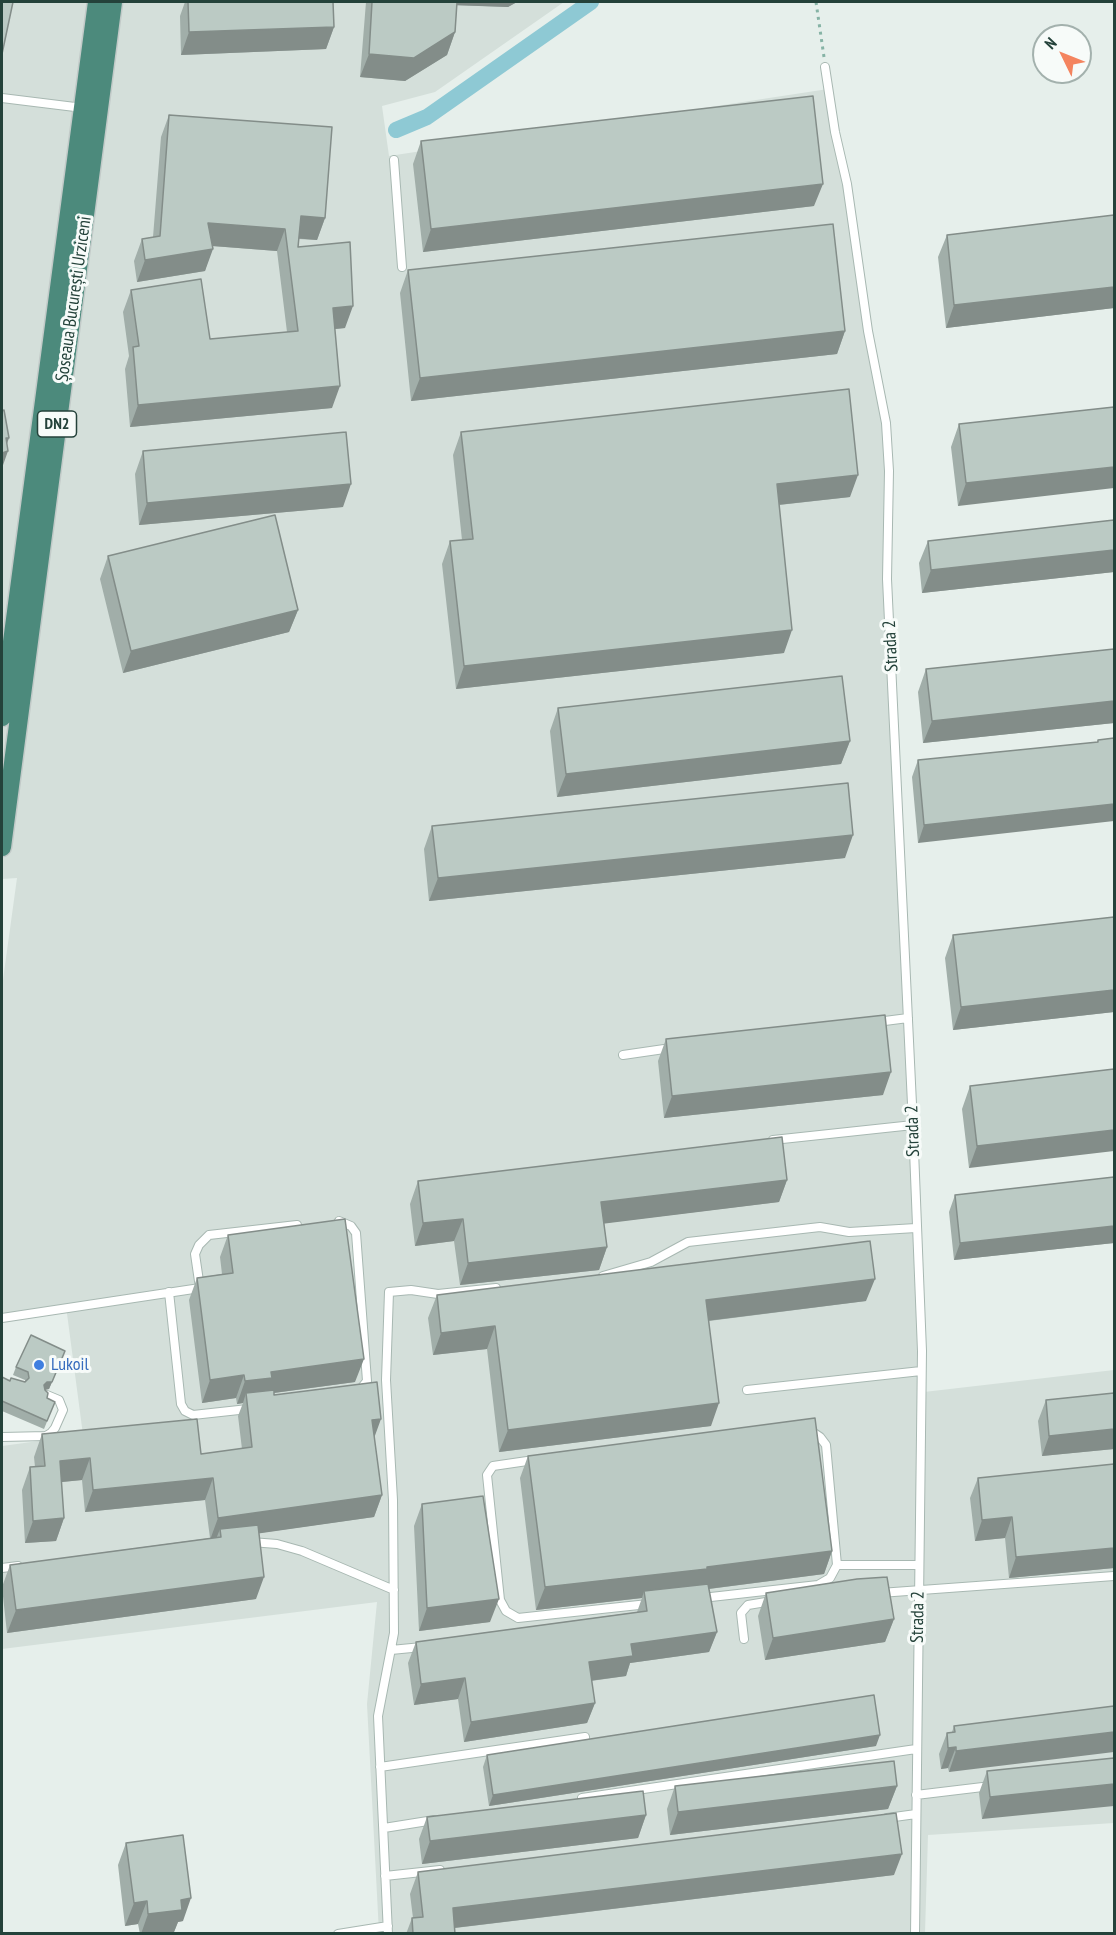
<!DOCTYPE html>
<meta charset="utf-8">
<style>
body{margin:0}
#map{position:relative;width:1116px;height:1935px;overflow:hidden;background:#e6efeb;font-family:"PT Sans Narrow",sans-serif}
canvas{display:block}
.frame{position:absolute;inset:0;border:3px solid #24423a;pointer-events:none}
.north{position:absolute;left:1032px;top:24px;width:60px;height:60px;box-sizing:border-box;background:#f7fbf9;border:2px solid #a3b1ad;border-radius:50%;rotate:313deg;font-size:16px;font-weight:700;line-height:24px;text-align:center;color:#24423a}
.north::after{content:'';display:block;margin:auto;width:21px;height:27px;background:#f4845f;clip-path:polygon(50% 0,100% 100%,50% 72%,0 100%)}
</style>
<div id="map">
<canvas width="1116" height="1935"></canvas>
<div class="frame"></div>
<div class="north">N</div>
</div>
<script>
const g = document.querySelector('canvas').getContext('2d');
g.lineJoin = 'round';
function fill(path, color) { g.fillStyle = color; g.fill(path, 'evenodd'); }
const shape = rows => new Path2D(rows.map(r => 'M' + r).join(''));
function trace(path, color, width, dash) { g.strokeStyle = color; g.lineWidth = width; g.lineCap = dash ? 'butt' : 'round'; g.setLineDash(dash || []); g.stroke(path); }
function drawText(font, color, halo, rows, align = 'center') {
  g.font = font + ' "PT Sans Narrow",sans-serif'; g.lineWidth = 6; g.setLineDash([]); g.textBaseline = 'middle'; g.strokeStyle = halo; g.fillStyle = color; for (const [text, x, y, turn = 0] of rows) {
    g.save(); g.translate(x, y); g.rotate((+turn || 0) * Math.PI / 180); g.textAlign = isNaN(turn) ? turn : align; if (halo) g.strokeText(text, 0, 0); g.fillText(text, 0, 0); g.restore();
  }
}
fill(shape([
 [2,2,564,2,435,92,382,106,389,156,828,89,886,423,887,579,924,1392,1114,1370,1114,1823,928,1835,925,1933,379,1933,367,1704,377,1602,2,1649,2,1446,83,1435,66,1306,2,1315,2,987,17,878,2,879]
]), '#d4dfda');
trace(shape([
 [396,130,427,117,591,2]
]), '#8ec9d4', 16);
const service = shape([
 [825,67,835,132,847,184,868,331,886,423,889,471,887,579,913,1125,922,1351,915,1934],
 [2,98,83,108],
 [394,160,402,267],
 [877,1022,908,1018],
 [623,1055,671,1048],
 [773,1140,913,1125],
 [339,1221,351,1226,356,1233,367,1381,359,1391],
 [603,1276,651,1262,688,1242,820,1227,849,1232,916,1228],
 [169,1292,181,1404,185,1411,193,1415,248,1409],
 [2,1318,200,1288,195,1254,199,1245,209,1235,297,1225],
 [747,1390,921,1371],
 [811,1431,820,1437,826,1445,837,1565,919,1565],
 [2,1437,46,1436,51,1433,55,1428,63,1410,59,1400,47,1395],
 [534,1460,493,1466,487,1475,500,1600,506,1611,518,1618,648,1604],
 [251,1542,277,1544,302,1551,394,1590],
 [2,1568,18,1566],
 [880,1593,1114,1576],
 [702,1598,818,1585,830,1578,837,1565],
 [744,1639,741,1613,748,1605,772,1601],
 [391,1650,422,1647],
 [380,1767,585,1737],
 [916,1795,991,1786],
 [582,1798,916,1749],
 [887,1818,916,1814],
 [384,1828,434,1820],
 [385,1876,440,1870],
 [338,1934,388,1926],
 [388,1934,378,1716,394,1633,393,1500,386,1380,389,1292,411,1290,438,1294,496,1288]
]);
const trunk = shape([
 [2,717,97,2],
 [2,847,113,2]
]);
trace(service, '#a8b8b2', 10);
trace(trunk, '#c2cac8', 21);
trace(shape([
 [816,2,824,57]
]), '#86b3a5', 3, [3, 4.5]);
trace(service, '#fff', 8);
trace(trunk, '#4c8a7c', 18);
fill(shape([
 [185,2,333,2,334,27,326,49,181,55,180,16],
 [364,2,517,2,508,7,457,5,455,32,447,55,405,81,360,77,366,2],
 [169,115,325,218,317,240,299,239,298,247,345,328,335,329,332,408,130,427,125,369,129,356,123,312,131,290,210,339,287,332,277,251,212,246,205,271,137,282,134,261,142,239,153,237,161,137],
 [421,141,814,206,423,252,413,164],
 [1114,215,1114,308,946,328,938,257,947,235],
 [408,270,845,331,837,354,411,401,400,293],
 [1114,407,958,506,951,447,959,424],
 [461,432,850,497,779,505,784,653,456,689,442,564,450,541,462,540,453,455],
 [143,451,343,507,139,525,135,474],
 [1114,520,1114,572,922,593,919,563,928,541],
 [108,556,298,610,289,632,123,673,100,579],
 [1114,649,1114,723,923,743,918,692,926,669],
 [558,708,850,741,841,764,557,797,550,731],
 [1114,738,918,843,912,777,918,760,1097,742,1098,740],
 [432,826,845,858,429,901,424,849],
 [1114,917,1114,1012,953,1030,945,958,953,935],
 [666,1039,883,1095,664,1118,658,1061],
 [1114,1069,969,1168,962,1109,970,1086],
 [1114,1177,1114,1243,954,1260,949,1212,955,1195],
 [787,1180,779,1202,604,1223,607,1247,599,1270,460,1285,454,1241,415,1246,410,1204,418,1181],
 [228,1235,355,1382,274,1393,274,1395,374,1438,382,1495,374,1517,259,1533,256,1599,7,1633,2,1587,10,1565,210,1538,205,1500,85,1512,82,1480,61,1482,64,1518,56,1541,25,1543,22,1490,30,1467,35,1467,34,1457,42,1434,201,1454,242,1449,238,1416,243,1403,237,1404,236,1398,202,1403,189,1300,197,1278,222,1274,220,1257],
 [437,1295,866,1301,709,1321,711,1426,499,1452,487,1349,433,1355,428,1318],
 [62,1359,49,1389,45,1390,47,1398,55,1402,44,1429,2,1411,2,1378,10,1381,25,1382,25,1380,13,1375,16,1367],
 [1114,1393,1114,1449,1042,1456,1038,1421,1046,1400],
 [528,1456,832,1551,824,1574,709,1589,717,1632,709,1652,630,1663,626,1676,591,1681,595,1703,587,1723,464,1742,458,1699,414,1705,408,1663,416,1642,637,1612,642,1598,536,1610,520,1478],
 [1114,1464,1114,1568,1009,1578,1005,1538,975,1541,970,1498,978,1478],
 [422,1504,490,1622,419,1631,414,1526],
 [766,1593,894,1619,885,1642,765,1660,758,1616],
 [1114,1706,949,1772,948,1768,941,1769,939,1754,947,1733,952,1732,954,1726],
 [876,1746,489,1806,483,1767,487,1755],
 [1114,1758,982,1819,979,1793,987,1771],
 [675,1786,897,1786,888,1809,670,1835,667,1809],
 [646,1815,638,1838,422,1864,419,1839,427,1817],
 [126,1843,183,1921,178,1922,174,1932,166,1934,140,1934,138,1924,125,1926,118,1865],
 [418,1872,894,1875,455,1928,455,1934,406,1934,412,1918,413,1918,410,1894]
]), '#a1aea9');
fill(shape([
 [451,2,517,2,508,7,449,5],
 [334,27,326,49,181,55,189,32],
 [455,32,447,55,405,81,360,77,369,54],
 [823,184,814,206,423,252,431,229],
 [301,216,325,218,317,240,293,238],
 [208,223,285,229,277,251,200,245],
 [213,249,205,271,137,282,145,260],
 [1114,287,1114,308,946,328,954,305],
 [353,306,345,328,325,330,333,308],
 [845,331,837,354,411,401,420,378],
 [340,386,332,408,130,427,138,405],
 [6,438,9,438,4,452,8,451,2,468,2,450],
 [1114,467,1114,488,958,506,966,483],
 [858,475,850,497,768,506,777,484],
 [351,484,343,507,139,525,147,503],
 [1114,550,1114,572,922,593,931,570],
 [298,610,289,632,123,673,131,651],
 [792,630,784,653,456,689,464,666],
 [1114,701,1114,723,923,743,932,721],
 [850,741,841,764,557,797,566,774],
 [1114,804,1114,821,918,843,924,825],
 [853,835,845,858,429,901,438,878],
 [1114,990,1114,1012,953,1030,961,1007],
 [891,1072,883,1095,664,1118,672,1096],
 [1114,1130,1114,1151,969,1168,977,1146],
 [787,1180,779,1202,593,1225,601,1202],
 [463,1219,454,1241,415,1246,423,1223],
 [1114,1226,1114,1243,954,1260,960,1243],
 [607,1247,599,1270,460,1285,468,1263],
 [875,1279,866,1301,698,1322,706,1300],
 [495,1326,487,1349,433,1355,441,1333],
 [62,1359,49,1389,44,1390,44,1385],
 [364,1359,355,1382,266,1394,246,1393,243,1403,237,1404,245,1381,271,1372],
 [244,1375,236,1398,202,1403,210,1380],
 [719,1403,711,1426,499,1452,508,1430],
 [381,1419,373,1441,372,1420],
 [1114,1429,1114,1449,1042,1456,1049,1436],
 [90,1458,82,1480,52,1483,60,1461],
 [213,1478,205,1500,85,1512,93,1490],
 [382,1495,374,1517,220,1539,220,1529,216,1539,210,1540,218,1518],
 [1012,1517,1005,1538,975,1541,982,1520],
 [64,1518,56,1541,25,1543,33,1521],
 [1114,1548,1114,1568,1009,1578,1016,1557],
 [832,1551,824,1574,700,1590,644,1591,642,1598,536,1610,545,1587],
 [264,1577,256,1599,7,1633,16,1610],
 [499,1599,490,1622,419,1631,427,1608],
 [894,1619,885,1642,765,1660,773,1638],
 [717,1632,709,1652,630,1663,626,1676,581,1682,589,1662,631,1644],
 [465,1678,458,1699,414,1705,421,1684],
 [595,1703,587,1723,464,1742,471,1722],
 [1114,1732,1114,1752,949,1772,956,1751],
 [880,1735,876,1746,489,1806,493,1795],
 [956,1747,948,1768,941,1769,948,1748],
 [1114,1784,1114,1806,982,1819,990,1797],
 [897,1786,888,1809,670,1835,678,1812],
 [646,1815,638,1838,422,1864,430,1841],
 [902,1854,894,1875,445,1929,453,1908],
 [191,1898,183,1921,178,1922,174,1932,166,1934,141,1934,148,1914,181,1900],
 [147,1901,138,1924,125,1926,134,1903]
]), '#838d89');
const building = shape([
 [2,2,13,2,2,54,2,2],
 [188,2,333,2,334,27,189,32,188,2],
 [372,2,457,2,455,32,414,58,369,54,372,2],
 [813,96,823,184,431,229,421,141,813,96],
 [169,115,332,127,325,218,301,216,298,247,350,242,353,306,333,308,340,386,138,405,133,347,139,346,131,290,201,279,210,339,298,331,285,229,208,223,213,249,145,260,142,239,160,236,169,115],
 [1114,215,1114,287,954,305,947,235,1114,215],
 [833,224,845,331,420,378,408,270,833,224],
 [849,389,858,475,777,484,792,630,464,666,450,541,473,539,461,432,849,389],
 [1114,407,1114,467,966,483,959,424,1114,407],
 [4,410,9,438,6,438,8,451,2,453,2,411,4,410],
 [346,432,351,484,147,503,143,451,346,432],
 [275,515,298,610,131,651,108,556,275,515],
 [1114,520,1114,550,931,570,928,541,1114,520],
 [1114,649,1114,701,932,721,926,669,1114,649],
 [842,676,850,741,566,774,558,708,842,676],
 [1114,738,1114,804,924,825,918,760,1098,742,1098,740,1114,738],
 [848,783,853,835,438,878,432,826,848,783],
 [1114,917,1114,990,961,1007,953,935,1114,917],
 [885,1015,891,1072,672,1096,666,1039,885,1015],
 [1114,1069,1114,1130,977,1146,970,1086,1114,1069],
 [782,1137,787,1180,601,1202,607,1247,468,1263,463,1219,423,1223,418,1181,782,1137],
 [1114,1177,1114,1226,960,1243,955,1195,1114,1177],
 [345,1219,364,1359,271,1372,272,1378,245,1381,244,1375,210,1380,197,1278,233,1273,228,1235,345,1219],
 [870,1241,875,1279,706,1300,719,1403,508,1430,495,1326,441,1333,437,1295,870,1241],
 [31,1335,65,1351,52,1382,47,1382,44,1385,45,1390,48,1393,47,1398,55,1402,47,1421,2,1401,2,1377,10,1381,11,1378,25,1382,29,1378,28,1372,16,1367,31,1335],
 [377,1382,381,1419,372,1420,382,1495,218,1518,213,1478,93,1490,90,1458,60,1461,64,1518,33,1521,30,1467,45,1466,42,1434,197,1419,201,1454,252,1447,246,1393,274,1390,274,1395,377,1382],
 [1114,1393,1114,1429,1049,1436,1046,1400,1114,1393],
 [815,1418,832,1551,707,1567,707,1569,545,1587,528,1456,815,1418],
 [1114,1464,1114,1548,1016,1557,1012,1517,982,1520,978,1478,1114,1464],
 [483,1496,499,1599,427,1608,422,1504,483,1496],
 [258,1525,264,1577,16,1610,10,1565,221,1537,220,1529,258,1525],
 [887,1577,894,1619,773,1638,766,1593,857,1579,887,1577],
 [708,1584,717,1632,631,1644,633,1656,589,1662,595,1703,471,1722,465,1678,421,1684,416,1642,647,1611,644,1591,708,1584],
 [874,1695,880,1735,493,1795,487,1755,874,1695],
 [1114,1706,1114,1732,956,1751,956,1747,948,1748,947,1733,955,1732,954,1726,1114,1706],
 [1114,1758,1114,1784,990,1797,987,1771,1114,1758],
 [894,1761,897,1786,678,1812,675,1786,894,1761],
 [643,1791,646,1815,430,1841,427,1817,643,1791],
 [896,1813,902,1854,453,1908,455,1934,413,1934,412,1918,423,1917,418,1872,896,1813],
 [183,1835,191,1898,181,1900,182,1910,148,1914,147,1901,134,1903,126,1843,183,1835]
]);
fill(building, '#bbcac4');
trace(building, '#838d89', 1.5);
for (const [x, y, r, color] of [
 [39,1365,6,"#3f7fe0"]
]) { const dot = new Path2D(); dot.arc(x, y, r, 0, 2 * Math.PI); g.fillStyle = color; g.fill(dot); trace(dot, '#f7fbf9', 2); }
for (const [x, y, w] of [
 [57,424,39]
]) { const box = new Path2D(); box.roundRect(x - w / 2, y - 13, w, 26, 4.5); g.fillStyle = '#f7fbf9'; g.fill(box); trace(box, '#24423a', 1.5); }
drawText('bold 16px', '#24423a', null, [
 ["DN2",57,424]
]);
drawText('18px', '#24423a', '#f7fbf9', [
 ["Șoseaua București Urziceni",74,299,-82],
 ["Strada 2",891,646,-93],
 ["Strada 2",913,1131,-92],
 ["Strada 2",918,1617,-89]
]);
drawText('18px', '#366cbe', '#f7fbf9', [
 ["Lukoil",51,1365]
], 'left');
</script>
